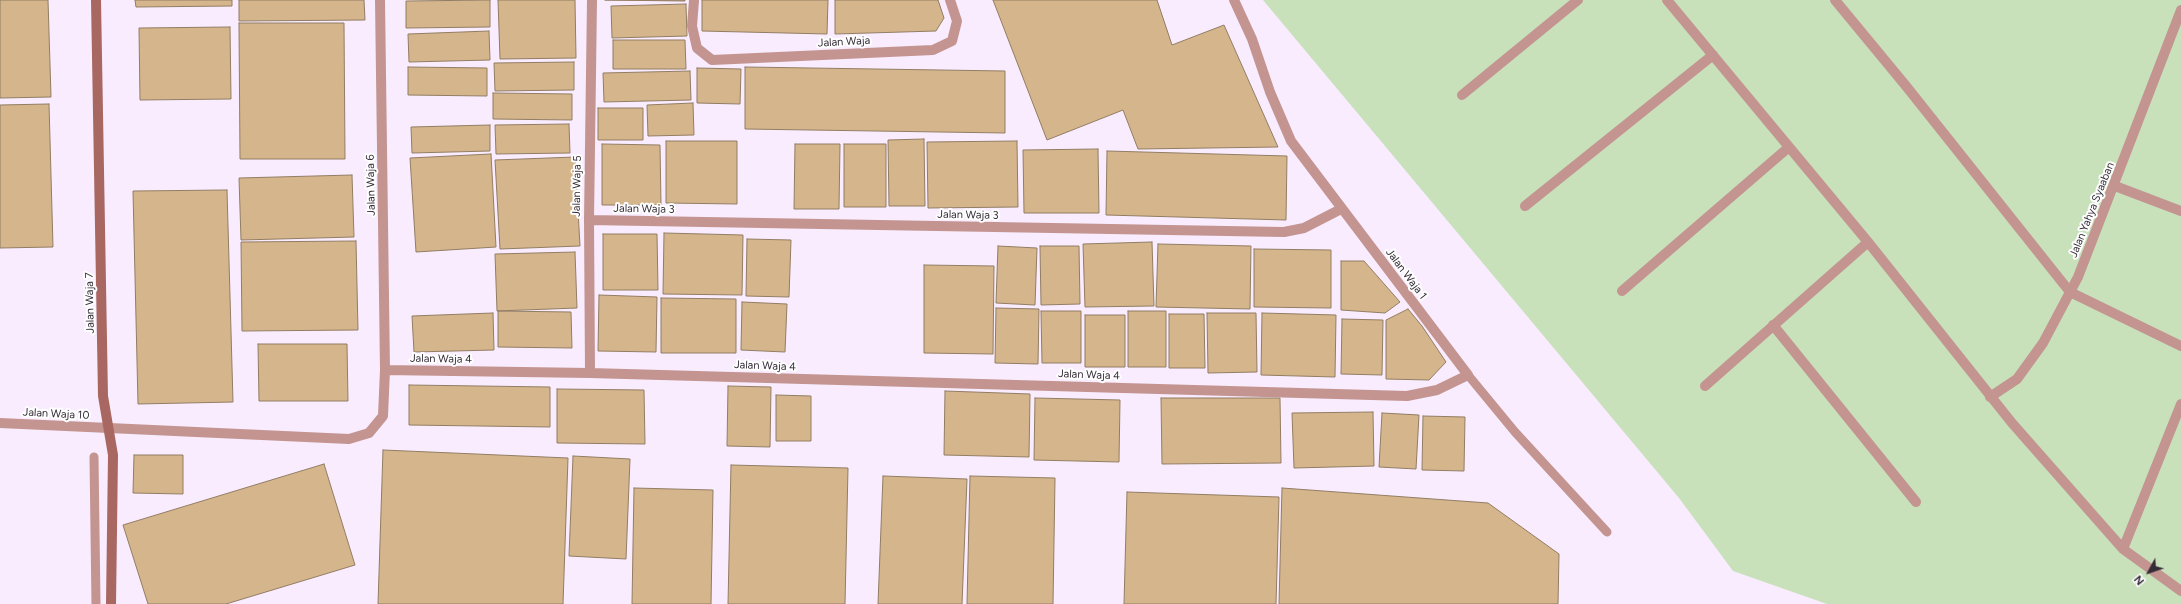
<!DOCTYPE html>
<style>
body{margin:0}
#map{position:relative;width:2181px;height:604px;overflow:hidden;background:#f8ecfe;font-family:Figtree,sans-serif}
canvas{display:block}
.north{position:absolute;left:2129px;top:552px;width:40px;height:40px;-webkit-text-stroke:3px #fefefe;paint-order:stroke;rotate:230deg;font-size:11px;font-weight:700;line-height:16px;text-align:center;color:#342c37}
.north::after{content:'';display:block;margin:auto;width:14px;height:18px;background:#342c37;clip-path:polygon(50% 0,100% 100%,50% 72%,0 100%)}
</style>
<div id="map">
<canvas width="2181" height="604"></canvas>
<div class="north">N</div>
</div>
<script>
const g = document.querySelector('canvas').getContext('2d');
g.lineJoin = 'round';
function fill(path, color) { g.fillStyle = color; g.fill(path, 'evenodd'); }
const shape = rows => new Path2D(rows.map(r => 'M' + r).join(''));
function trace(path, color, width, dash) { g.strokeStyle = color; g.lineWidth = width; g.lineCap = dash ? 'butt' : 'round'; g.setLineDash(dash || []); g.stroke(path); }
function drawText(font, color, halo, rows, align = 'center') {
  g.font = font + ' Figtree,sans-serif'; g.lineWidth = 4; g.setLineDash([]); g.textBaseline = 'middle'; g.strokeStyle = halo; g.fillStyle = color; for (const [text, x, y, turn = 0] of rows) {
    g.save(); g.translate(x, y); g.rotate((+turn || 0) * Math.PI / 180); g.textAlign = isNaN(turn) ? turn : align; if (halo) g.strokeText(text, 0, 0); g.fillText(text, 0, 0); g.restore();
  }
}
fill(shape([
 [1263,0,2181,0,2181,604,1827,604,1733,571,1679,498]
]), '#c8e1bb');
const building = shape([
 [0,0,48,0,51,97,0,98,0,0],
 [135,0,232,0,232,6,136,7,135,0],
 [239,0,364,0,365,20,239,21,239,0],
 [490,0,490,27,406,28,406,1,490,0],
 [498,0,575,0,576,58,500,59,498,0],
 [605,0,685,0,685,1,605,0],
 [702,0,828,0,827,34,702,31,702,0],
 [835,0,938,0,944,18,936,31,835,34,835,0],
 [993,0,1157,0,1172,45,1224,25,1278,147,1138,149,1123,110,1047,140,993,0],
 [686,4,687,36,612,38,611,6,686,4],
 [239,23,344,23,345,159,240,159,239,23],
 [230,27,231,99,140,100,139,28,230,27],
 [489,31,490,60,409,62,408,34,489,31],
 [613,40,685,40,686,69,613,69,613,40],
 [574,62,574,90,495,91,494,63,574,62],
 [408,67,487,68,487,96,408,95,408,67],
 [745,67,1005,71,1005,133,745,129,745,67],
 [697,68,741,69,740,104,697,103,697,68],
 [690,71,691,100,604,102,603,73,690,71],
 [493,93,572,94,572,120,493,119,493,93],
 [693,103,694,135,648,136,647,105,693,103],
 [49,104,53,247,0,248,0,105,49,104],
 [598,108,643,108,643,140,598,140,598,108],
 [569,124,570,153,496,154,495,125,569,124],
 [490,125,490,151,412,153,411,127,490,125],
 [924,139,925,206,889,206,888,140,924,139],
 [666,141,737,141,737,204,666,203,666,141],
 [1017,141,1018,207,928,208,927,142,1017,141],
 [602,144,660,145,661,205,602,205,602,144],
 [795,144,840,144,839,209,794,209,795,144],
 [844,144,886,144,886,207,844,207,844,144],
 [1098,149,1099,213,1024,213,1023,150,1098,149],
 [1107,151,1287,156,1286,220,1106,215,1107,151],
 [491,154,496,247,416,252,410,158,491,154],
 [575,157,580,246,500,249,495,160,575,157],
 [352,175,354,237,241,240,239,178,352,175],
 [227,190,233,402,138,404,133,191,227,190],
 [664,233,743,235,742,295,663,294,664,233],
 [603,234,657,234,658,290,603,290,603,234],
 [747,239,791,240,789,297,746,296,747,239],
 [356,241,358,330,242,331,241,242,356,241],
 [1152,242,1154,306,1085,307,1083,244,1152,242],
 [1158,244,1251,246,1250,309,1156,307,1158,244],
 [998,246,1037,248,1035,305,996,303,998,246],
 [1040,246,1079,246,1080,304,1041,305,1040,246],
 [1254,249,1331,250,1331,308,1254,307,1254,249],
 [575,252,577,308,497,311,495,254,575,252],
 [1341,261,1364,261,1400,302,1385,313,1341,310,1341,261],
 [924,265,994,266,993,354,924,353,924,265],
 [599,295,657,297,656,352,598,351,599,295],
 [661,298,736,299,736,353,661,353,661,298],
 [742,302,787,304,785,352,741,350,742,302],
 [996,308,1039,309,1038,364,995,363,996,308],
 [1408,309,1422,326,1446,362,1429,380,1386,379,1386,320,1408,309],
 [498,311,571,312,572,348,498,347,498,311],
 [1041,311,1081,311,1081,363,1042,363,1041,311],
 [1128,311,1166,311,1166,367,1128,367,1128,311],
 [493,313,494,350,414,352,412,316,493,313],
 [1207,313,1256,313,1257,372,1208,373,1207,313],
 [1262,313,1336,315,1335,377,1261,375,1262,313],
 [1169,314,1204,314,1205,368,1169,368,1169,314],
 [1085,315,1125,315,1125,367,1085,367,1085,315],
 [1342,319,1383,320,1382,375,1341,374,1342,319],
 [258,344,347,344,348,401,259,401,258,344],
 [409,385,550,387,550,427,409,425,409,385],
 [728,386,771,387,770,447,727,446,728,386],
 [557,389,644,390,645,444,557,443,557,389],
 [945,391,1030,394,1029,457,944,455,945,391],
 [776,395,811,396,811,441,776,441,776,395],
 [1035,398,1120,400,1119,462,1034,460,1035,398],
 [1161,398,1280,398,1281,463,1162,464,1161,398],
 [1373,412,1374,466,1294,468,1292,413,1373,412],
 [1382,413,1419,415,1416,469,1379,467,1382,413],
 [1423,416,1465,417,1464,471,1422,470,1423,416],
 [383,450,568,458,563,604,378,604,383,450],
 [134,455,183,455,183,494,133,493,134,455],
 [573,456,630,459,626,559,569,556,573,456],
 [324,464,355,565,226,604,148,604,123,525,324,464],
 [731,465,848,468,845,604,728,604,731,465],
 [883,476,967,479,962,604,878,604,883,476],
 [970,476,1055,478,1053,604,967,604,970,476],
 [634,488,713,490,711,604,632,604,634,488],
 [1282,488,1488,503,1559,554,1558,604,1279,604,1282,488],
 [1127,492,1279,497,1276,604,1124,604,1127,492]
]);
fill(building, '#d5b58c');
trace(building, '#927d63', 1);
trace(shape([
 [1468,375,1515,432,1607,532],
 [94,457,96,604]
]), '#c39490', 9);
trace(shape([
 [694,0,692,26,697,48,712,60,933,50,952,41,957,21,950,0],
 [1667,0,1868,242,2012,423,2123,549,2181,591],
 [1835,0,1906,86,2070,292,2181,346],
 [1462,95,1578,0],
 [2115,186,2181,211],
 [1525,206,1713,55],
 [589,220,1284,232,1304,228,1341,209],
 [1622,291,1789,147],
 [1773,325,1916,502],
 [385,370,590,373,1407,396,1437,390,1468,375,1291,141,1270,92,1252,39,1234,0],
 [590,373,589,220,592,0],
 [1705,386,1868,242],
 [1990,397,2017,379,2043,343,2078,277,2181,10],
 [0,423,349,439,369,433,383,416,385,370,380,0],
 [2123,549,2181,404]
]), '#c39490', 10);
trace(shape([
 [96,0,103,396,113,455,111,604]
]), '#a86761', 10);
drawText('11px', '#342c37', '#fefefe', [
 ["Jalan Waja",844,42,-3],
 ["Jalan Waja 6",371,185,-91],
 ["Jalan Waja 5",577,186,-89],
 ["Jalan Waja 3",644,209,1],
 ["Jalan Yahya Syaaban",2092,210,-68],
 ["Jalan Waja 3",968,215,1],
 ["Jalan Waja 1",1406,274,53],
 ["Jalan Waja 7",90,303,-91],
 ["Jalan Waja 4",441,359,1],
 ["Jalan Waja 4",765,366,2],
 ["Jalan Waja 4",1089,375,2],
 ["Jalan Waja 10",56,414,3]
]);
</script>
